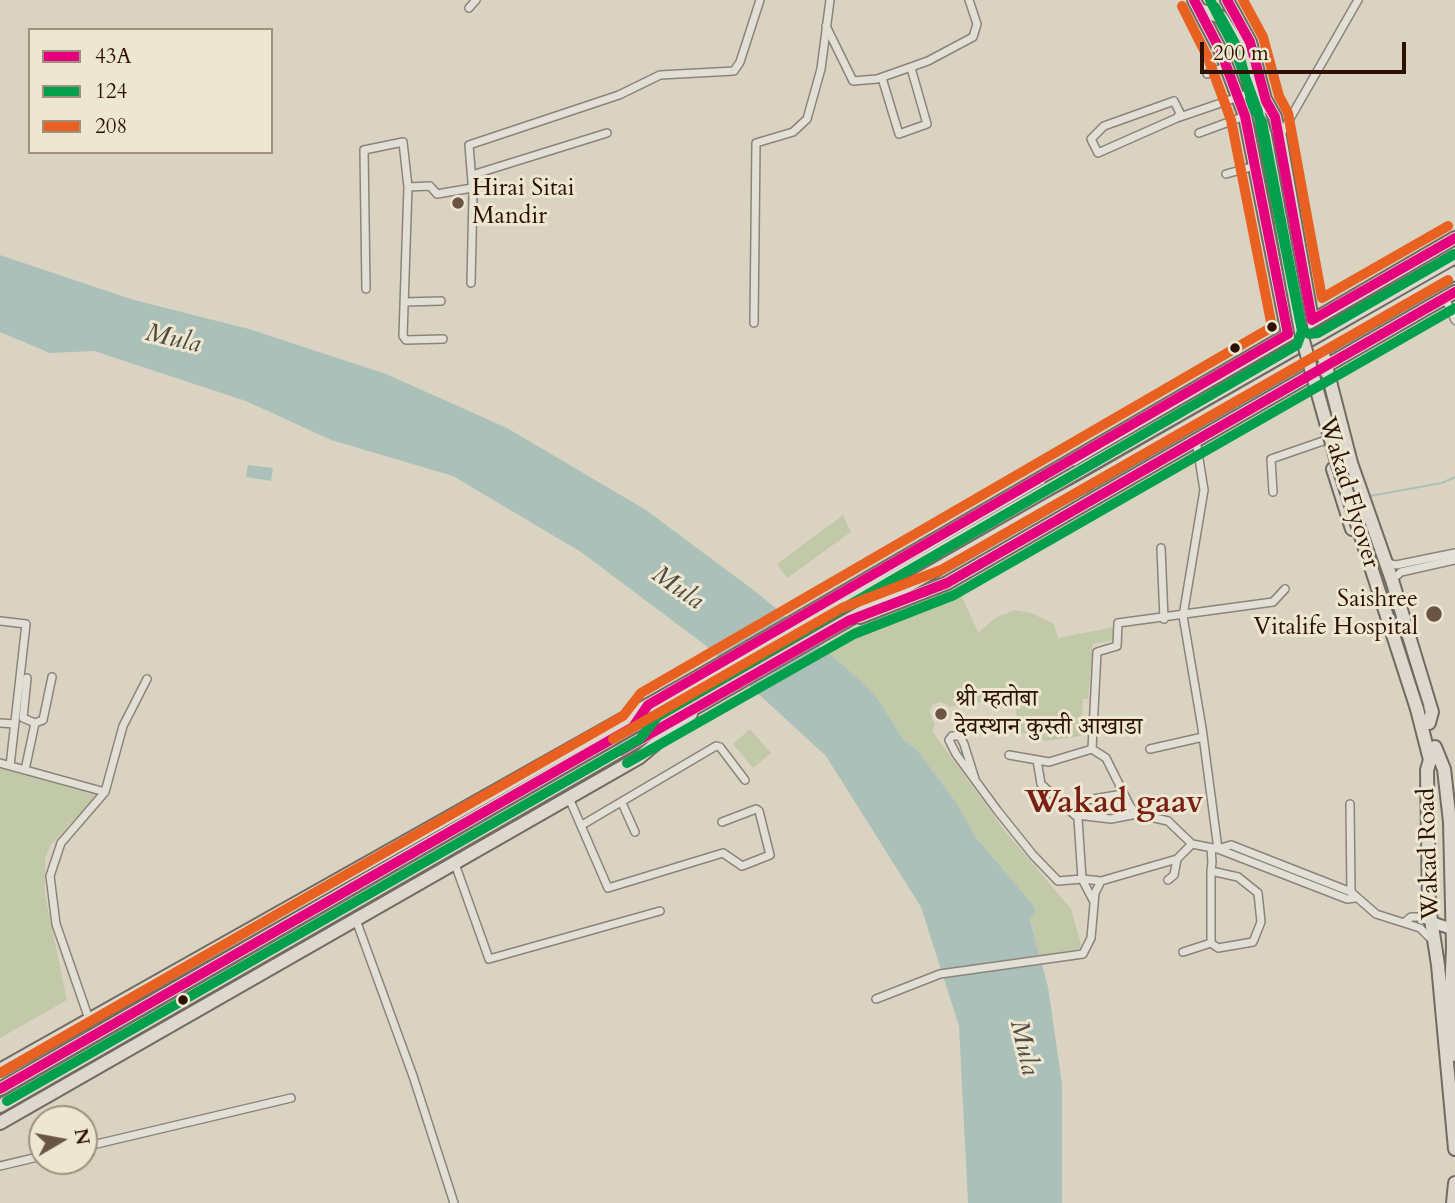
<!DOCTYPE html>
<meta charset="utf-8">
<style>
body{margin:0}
#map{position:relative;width:1455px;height:1203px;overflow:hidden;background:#dad3c2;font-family:Cardo,serif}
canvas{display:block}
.legend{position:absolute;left:28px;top:28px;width:245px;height:126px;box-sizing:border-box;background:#ede6d0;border:2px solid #a0917e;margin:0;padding:9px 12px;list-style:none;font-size:21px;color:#2d1102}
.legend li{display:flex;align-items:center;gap:14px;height:35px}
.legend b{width:35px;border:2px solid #a0917e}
.north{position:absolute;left:28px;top:1105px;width:70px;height:70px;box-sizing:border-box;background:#ede6d0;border:2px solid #a0917e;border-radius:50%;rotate:80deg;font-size:19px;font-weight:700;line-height:28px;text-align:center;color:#2d1102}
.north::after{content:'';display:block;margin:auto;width:24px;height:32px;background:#6a5545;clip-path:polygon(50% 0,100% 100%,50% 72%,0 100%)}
.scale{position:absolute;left:1200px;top:42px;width:206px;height:32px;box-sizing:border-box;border:4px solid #2d1102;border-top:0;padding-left:9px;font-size:21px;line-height:24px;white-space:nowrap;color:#2d1102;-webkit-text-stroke:5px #ede6d0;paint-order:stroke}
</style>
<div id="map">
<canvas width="1455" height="1203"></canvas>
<ul class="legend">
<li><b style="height:9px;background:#e5007d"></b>43A</li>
<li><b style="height:9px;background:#029f4d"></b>124</li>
<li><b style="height:9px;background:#e86120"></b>208</li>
</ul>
<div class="north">N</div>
<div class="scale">200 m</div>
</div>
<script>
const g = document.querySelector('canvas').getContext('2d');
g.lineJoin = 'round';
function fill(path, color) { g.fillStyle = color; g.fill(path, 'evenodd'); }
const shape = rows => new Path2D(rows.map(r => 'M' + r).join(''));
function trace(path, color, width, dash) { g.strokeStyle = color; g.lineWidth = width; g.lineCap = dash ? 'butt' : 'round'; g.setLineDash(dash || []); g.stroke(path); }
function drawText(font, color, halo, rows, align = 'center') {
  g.font = font + ' Cardo,"Noto Serif Devanagari",serif'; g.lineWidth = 6; g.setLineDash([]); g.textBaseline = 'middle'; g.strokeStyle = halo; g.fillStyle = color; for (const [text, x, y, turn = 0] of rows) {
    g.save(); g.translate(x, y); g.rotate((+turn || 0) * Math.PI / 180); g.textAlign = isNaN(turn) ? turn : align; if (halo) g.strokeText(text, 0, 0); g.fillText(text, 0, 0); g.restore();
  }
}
fill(shape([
 [843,515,851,532,787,578,777,564],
 [956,583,978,633,995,618,1015,610,1031,613,1054,624,1058,638,1114,627,1116,640,1093,644,1088,699,1083,699,1081,736,1044,741,1035,733,1018,734,1015,700,967,703,950,707,941,702,933,704,929,711,935,725,932,731,1005,831,1071,909,1082,948,1040,956,1030,919,1034,906,975,836,958,805,917,750,903,739,878,699,820,648,851,629],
 [750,729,771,753,753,768,733,744],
 [0,767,87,786,96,785,98,793,50,846,45,859,45,895,67,1000,0,1038]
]), '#c2c9a8');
fill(shape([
 [0,255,134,300,249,329,386,374,507,428,646,510,760,595,854,675,878,699,903,739,917,750,958,805,975,836,1034,906,1035,910,1030,920,1048,987,1062,1084,1062,1203,968,1203,959,1026,921,907,826,756,705,645,581,552,453,476,331,440,246,401,94,351,50,353,0,332],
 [248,465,273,468,271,481,246,477]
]), '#acc0ba');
trace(shape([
 [1370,496,1442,483,1455,477]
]), '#acc0ba', 2);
const minor = shape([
 [469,8,476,0],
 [826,26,853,81,877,79,928,61,973,37,977,24,969,0],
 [1207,74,1227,66],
 [882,78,899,134,927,124,911,68],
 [1174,101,1180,113,1177,118,1098,153,1091,139,1104,126,1174,101],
 [1177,118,1253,92],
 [1199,133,1245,116],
 [1280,136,1358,0],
 [1226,174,1255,166],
 [472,175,607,133],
 [408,187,430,186,437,194,472,188],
 [471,283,473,195,469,145,619,95,660,75,734,71,740,62,760,0],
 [366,289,364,150,403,142,408,187,403,336,406,340,443,339],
 [1445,298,1455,320],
 [404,302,441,301],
 [754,323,756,143,793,132,807,119,821,69,830,0],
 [1196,440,1204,490,1183,616,1202,728,1218,849,1347,899,1355,898],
 [1273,492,1271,459,1326,440],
 [1161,548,1164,619],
 [1386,563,1396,565,1455,553],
 [1392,580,1401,572,1455,560],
 [0,621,26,624,10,766],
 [27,678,23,718,35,723],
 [0,723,15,724],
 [1092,749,1106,758,1130,806,1137,814,1168,821,1192,844,1218,849,1231,845,1351,892,1376,914,1420,928,1433,941],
 [1150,749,1203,737],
 [1009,755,1049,762,1092,749,1097,652,1117,646,1118,623,1273,602,1285,589],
 [1037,760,1041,784,1078,818,1082,879,1101,881],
 [0,763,105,792],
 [25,770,35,723,43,720,52,677],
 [975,779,964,744,960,736,952,736,949,740,956,754,997,810,1033,855,1058,881,1082,879,1094,902],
 [569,798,608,888,723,853,742,866,770,855,759,811,756,809,722,822],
 [1087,800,1123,794],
 [622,803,635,832],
 [1350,804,1351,892],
 [1077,815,1111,819,1137,814],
 [582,825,716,746,720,747,745,780],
 [455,864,489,959,660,911],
 [1211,871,1238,877,1258,893,1261,922,1253,942,1218,948,1211,943,1211,871,1212,862,1211,848],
 [1168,880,1174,875,1177,859],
 [356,920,413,1076,454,1203],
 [1405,922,1411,917,1419,917,1431,922],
 [1183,952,1211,943],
 [876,999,940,974,1083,954,1091,938,1095,893,1101,881,1177,859,1192,844],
 [89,1019,56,924,50,876,61,843,105,792,123,726,147,679],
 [84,1147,291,1098],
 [0,1166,42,1156]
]);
const secondary = shape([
 [1431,922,1455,930]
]);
const primary = shape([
 [1194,0,1221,52,1245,116,1288,334],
 [1227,0,1250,42,1267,107],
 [1200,10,1221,17,1238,44,1265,135],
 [1266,101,1275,117,1280,137,1312,320],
 [1326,366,1351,463,1392,580,1432,712,1429,723],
 [1333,469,1352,529],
 [860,617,947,583,1455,292],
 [1417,709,1430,760,1427,770,1429,907,1438,965,1455,1149],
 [1435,747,1444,769,1450,822,1453,948,1451,994,1455,1055],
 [0,1070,705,673,1455,238],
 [0,1123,640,757,691,714],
 [1453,1203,1455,1183]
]);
const trunk = shape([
 [1322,350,1326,366],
 [1078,472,1455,257],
 [1085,485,1455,273],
 [635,724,648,705],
 [0,1089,1048,489],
 [0,1106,1054,502]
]);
trace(minor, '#8c8479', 10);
trace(secondary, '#736a60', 14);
trace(primary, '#736a60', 16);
trace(trunk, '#736a60', 16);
trace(minor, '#e2dfd6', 7);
trace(secondary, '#e2dfd6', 10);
trace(primary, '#ddd9cf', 12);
trace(trunk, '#ddd9cf', 12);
const primaryBridge = shape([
 [1265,135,1302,337,1338,465,1417,709]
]);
const trunkBridge = shape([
 [1048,489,1078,472],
 [1054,502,1085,485]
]);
trace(primaryBridge, '#736a60', 16, []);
trace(trunkBridge, '#736a60', 16, []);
trace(primaryBridge, '#ddd9cf', 12);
trace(trunkBridge, '#ddd9cf', 12);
trace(shape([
 [1227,0,1250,42,1266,101,1275,117,1312,320,1455,238],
 [620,751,848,621,947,583,1455,292],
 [0,1089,633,727,648,705,1288,334,1245,116,1221,52,1194,0]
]), '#e5007d', 10);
trace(shape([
 [1215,7,1237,47,1253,106,1262,122,1302,330,1309,334,1318,333,1455,254],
 [627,763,854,634,954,595,1455,308],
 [7,1101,640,739,658,716,1297,345,1302,331,1258,112,1234,47,1210,0]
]), '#029f4d', 10);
trace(shape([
 [1243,0,1263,37,1279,96,1288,113,1322,298,1448,226],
 [613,739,842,608,941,570,1448,280],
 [0,1073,623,716,641,693,1272,327,1231,120,1208,58,1182,6]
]), '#e86120', 10);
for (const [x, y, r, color] of [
 [458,203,7,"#6a5545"],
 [1272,327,6,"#2d1102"],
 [1235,348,6,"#2d1102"],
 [1434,614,9,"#6a5545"],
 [941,714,7,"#6a5545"],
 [183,1000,6,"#2d1102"]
]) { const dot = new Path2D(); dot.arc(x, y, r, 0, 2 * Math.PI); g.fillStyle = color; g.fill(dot); trace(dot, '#ede6d0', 2.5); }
drawText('24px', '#2d1102', '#ede6d0', [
 ["Hirai Sitai",472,189],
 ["Mandir",472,217],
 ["Saishree",1418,600,"right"],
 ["Vitalife Hospital",1418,628,"right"],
 ["श्री म्हतोबा",955,700],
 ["देवस्थान कुस्ती आखाडा",955,728]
], 'left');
drawText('24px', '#2d1102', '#ede6d0', [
 ["Wakad Flyover",1348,493,73],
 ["Wakad Road",1430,854,-92]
]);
drawText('italic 26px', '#524b41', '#ede6d0', [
 ["Mula",173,340,13],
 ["Mula",677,589,35],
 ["Mula",1023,1048,77]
]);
drawText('bold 32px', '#7a1f14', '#ede6d0', [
 ["Wakad gaav",1114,805]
]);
</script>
